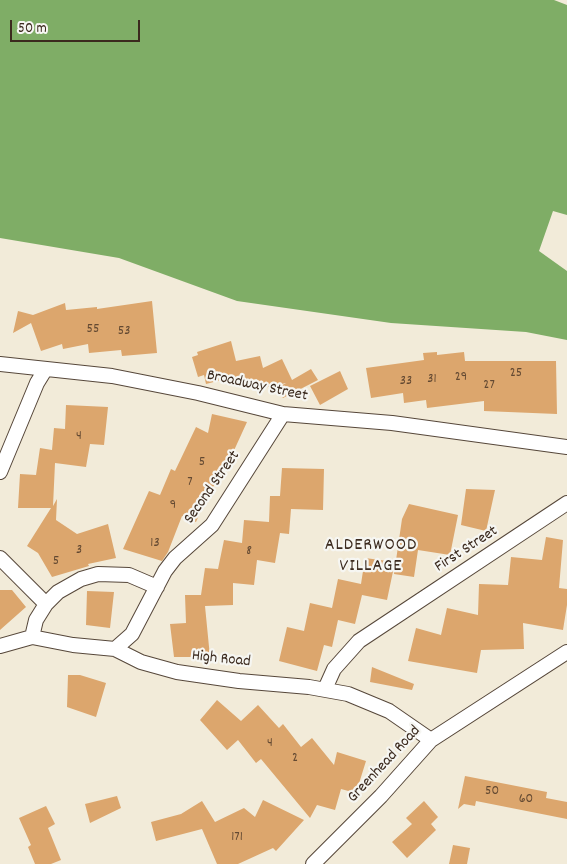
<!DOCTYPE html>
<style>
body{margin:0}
#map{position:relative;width:567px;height:864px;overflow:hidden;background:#f2ebd9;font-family:Dekko,sans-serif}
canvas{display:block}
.scale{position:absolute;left:10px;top:20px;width:130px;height:22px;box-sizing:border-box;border:2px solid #3b2a1e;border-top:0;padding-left:6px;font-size:15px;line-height:18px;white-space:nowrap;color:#3b2a1e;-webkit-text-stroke:4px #f6f6f2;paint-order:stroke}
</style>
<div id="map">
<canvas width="567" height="864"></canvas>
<div class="scale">50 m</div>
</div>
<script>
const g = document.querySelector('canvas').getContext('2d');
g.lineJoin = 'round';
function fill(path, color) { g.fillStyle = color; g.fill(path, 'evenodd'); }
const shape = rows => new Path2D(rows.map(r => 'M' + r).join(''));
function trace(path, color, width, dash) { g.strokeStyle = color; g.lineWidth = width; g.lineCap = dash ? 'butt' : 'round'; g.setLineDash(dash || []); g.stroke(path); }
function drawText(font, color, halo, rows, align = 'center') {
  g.font = font + ' Dekko,sans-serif'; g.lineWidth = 4.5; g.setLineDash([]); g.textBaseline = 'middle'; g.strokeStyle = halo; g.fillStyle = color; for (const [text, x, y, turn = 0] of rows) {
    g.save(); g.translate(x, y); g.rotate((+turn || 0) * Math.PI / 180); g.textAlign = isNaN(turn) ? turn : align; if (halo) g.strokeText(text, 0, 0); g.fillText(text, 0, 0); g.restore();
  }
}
fill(shape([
 [0,0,554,0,567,5,567,215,553,211,539,251,567,271,567,340,526,332,391,323,237,301,119,258,0,238]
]), '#7fad66');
fill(shape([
 [152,301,157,353,122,356,121,350,89,353,88,344,63,349,62,344,41,351,31,323,13,333,18,311,33,315,65,303,66,310,97,307,97,309],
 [231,341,236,361,260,356,263,368,282,359,292,380,311,369,318,380,283,398,277,388,286,383,259,389,257,379,231,385,229,378,206,384,204,375,198,377,192,357,198,355,197,352],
 [437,352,437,355,464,352,465,361,556,361,557,414,484,411,484,401,427,408,426,400,404,403,403,393,371,398,366,368,424,360,423,353],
 [340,371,348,389,320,405,310,386],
 [66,405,108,407,104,445,90,444,86,467,55,463,53,506,57,499,56,520,77,534,108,524,116,558,88,564,89,566,52,577,38,553,27,546,51,508,18,508,20,474,36,475,40,448,52,450,54,428,65,429],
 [212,414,247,422,231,457,207,497,196,522,182,516,168,552,162,561,123,549,149,491,160,495,171,469,175,471,196,427,208,433],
 [282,468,324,469,323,510,291,509,289,534,280,533,275,563,257,560,254,585,233,583,233,605,205,606,210,657,174,657,170,624,186,623,185,595,201,595,205,568,218,569,224,540,242,543,244,520,269,522,270,496,280,496],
 [466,489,495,490,486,531,461,525],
 [409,504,458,515,450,555,418,550,414,577,394,574,402,519],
 [546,537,563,540,559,588,567,589,567,605,563,630,523,623,524,649,481,650,477,673,408,661,416,628,441,635,447,608,478,615,479,584,508,585,511,557,542,560],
 [365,558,395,562,387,600,362,595,355,624,338,620,332,647,324,645,317,671,279,661,287,627,304,631,310,603,332,608,338,579,361,584],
 [0,590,12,590,26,607,0,630],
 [87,591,114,592,110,628,86,625],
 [372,667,414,684,412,690,370,682],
 [68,675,80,675,106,683,96,717,67,707],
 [217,700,241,721,258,705,279,728,283,724,301,747,312,738,334,765,337,752,366,761,356,793,341,789,335,810,317,805,310,818,261,759,256,763,238,740,227,750,200,720],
 [465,776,547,792,546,798,567,802,567,819,476,801,475,806,464,804,458,809],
 [117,796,121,808,90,823,85,804],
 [263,800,304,820,276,851,273,848,238,864,217,864,202,829,156,841,151,822,181,814,202,801,215,822,244,808,255,817],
 [424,801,438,817,431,824,436,830,407,858,392,842,412,824,406,818],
 [46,806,55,824,48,828,61,860,51,864,35,864,28,847,31,845,19,818],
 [453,845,470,848,467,864,449,864]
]), '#dca66d');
const street = shape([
 [0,364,112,376,198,393,283,414,392,423,567,447],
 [0,472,37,383,45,370],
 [0,558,46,604],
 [32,637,36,620,46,604,58,592,81,579,98,574,129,575,157,587],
 [0,646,32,637,73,645,115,649,141,662,177,672,239,681,309,687,348,694,389,711,431,740],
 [115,649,132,634,165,571,175,558,212,525,283,414],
 [325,689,334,669,359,641,567,503],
 [313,864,381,796,431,740,567,652]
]);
trace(street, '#56473a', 16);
trace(street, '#fff', 14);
drawText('14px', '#634932', null, [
 ["55",93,330],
 ["53",124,332],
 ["25",516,374],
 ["29",461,378],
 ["31",432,380],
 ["33",406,382],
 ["27",489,386],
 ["4",79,437],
 ["5",202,463],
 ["7",190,483],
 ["9",173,506],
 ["13",155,544],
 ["3",79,551],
 ["8",249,552],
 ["5",56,562],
 ["4",270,744],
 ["2",295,759],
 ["50",492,792],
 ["60",526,800],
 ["171",237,838]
]);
drawText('16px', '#3b2a1e', '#f6f6f2', [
 ["Broadway Street",257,387,12],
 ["Second Street",213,488,-55],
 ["First Street",467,550,-33],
 ["High Road",221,660,6],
 ["Greenhead Road",385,765,-47]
]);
g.letterSpacing = '1px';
drawText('18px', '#3b2a1e', '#f6f6f2', [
 ["ALDERWOOD",371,547],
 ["VILLAGE",371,568]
]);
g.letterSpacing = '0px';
</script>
